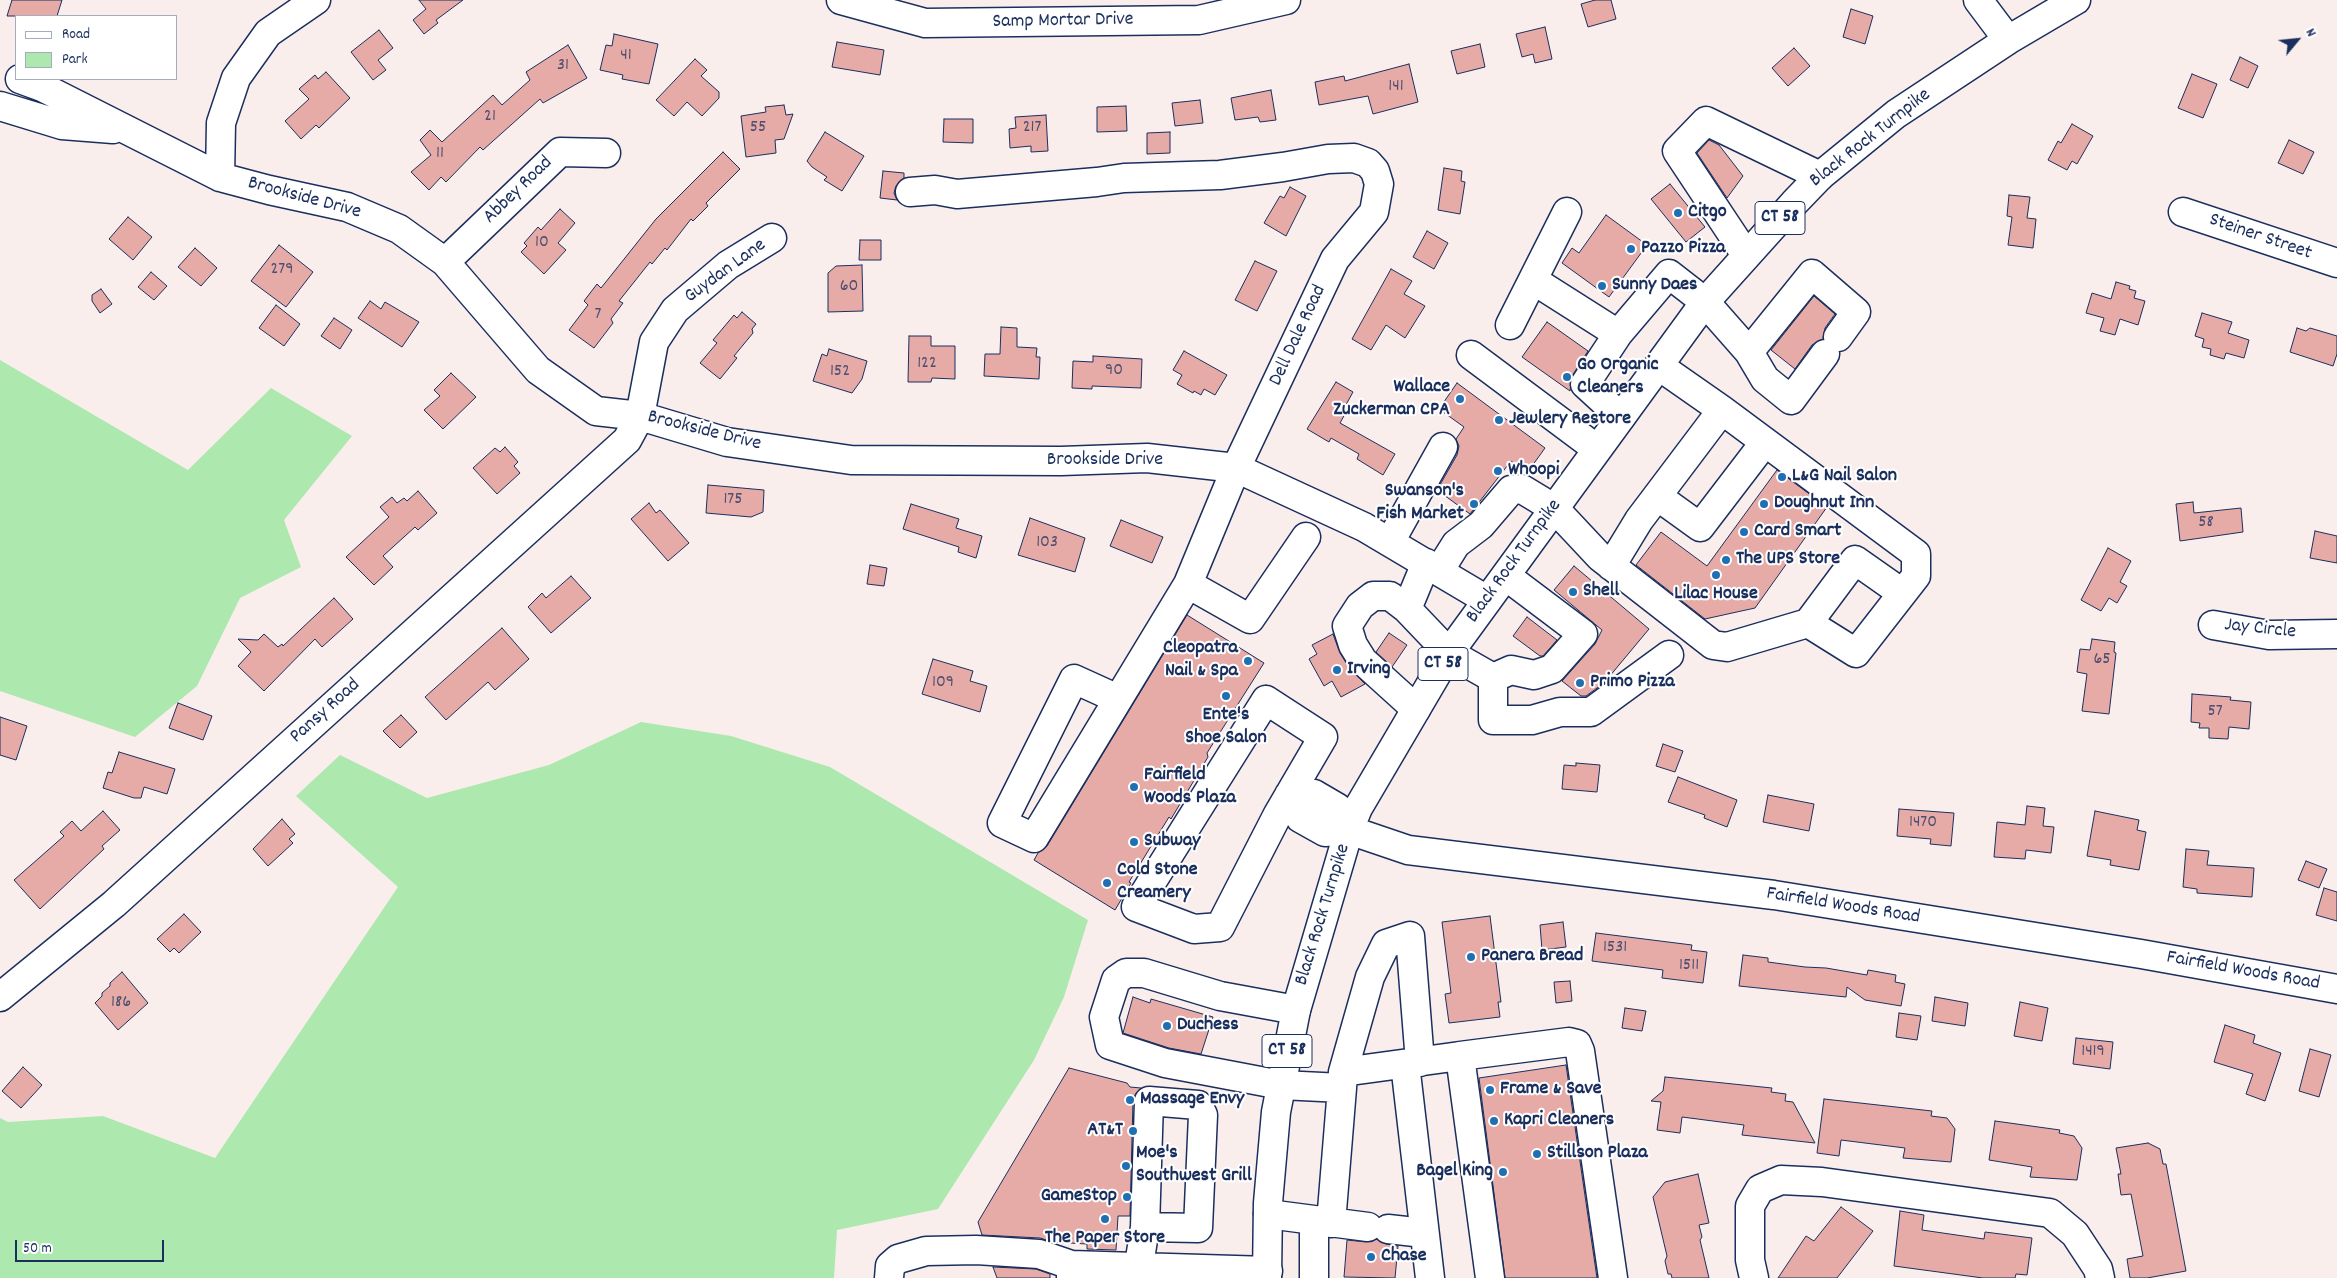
<!DOCTYPE html>
<style>
body{margin:0}
#map{position:relative;width:2337px;height:1278px;overflow:hidden;background:#faeeed;font-family:Dekko,sans-serif}
canvas{display:block}
.legend{position:absolute;left:15px;top:15px;width:162px;height:65px;box-sizing:border-box;background:#fff;border:1px solid #a4acbf;margin:0;padding:6px 9px;list-style:none;font-size:15px;color:#1b2f5e}
.legend li{display:flex;align-items:center;gap:10px;height:25px}
.legend b{width:25px;border:1px solid #a4acbf}
.north{position:absolute;left:2272px;top:15px;width:50px;height:50px;-webkit-text-stroke:4px #fff;paint-order:stroke;rotate:62deg;font-size:14px;font-weight:700;line-height:20px;text-align:center;color:#1b2f5e}
.north::after{content:'';display:block;margin:auto;width:18px;height:22px;background:#1b2f5e;clip-path:polygon(50% 0,100% 100%,50% 72%,0 100%)}
.scale{position:absolute;left:15px;top:1240px;width:149px;height:22px;box-sizing:border-box;border:2px solid #1b2f5e;border-top:0;padding-left:6px;font-size:15px;line-height:18px;white-space:nowrap;color:#1b2f5e;-webkit-text-stroke:4px #fff;paint-order:stroke}
</style>
<div id="map">
<canvas width="2337" height="1278"></canvas>
<ul class="legend">
<li><b style="height:6px;background:#fff"></b>Road</li>
<li><b style="height:14px;background:#ade8ae"></b>Park</li>
</ul>
<div class="north">N</div>
<div class="scale">50 m</div>
</div>
<script>
const g = document.querySelector('canvas').getContext('2d');
g.lineJoin = 'round';
function fill(path, color) { g.fillStyle = color; g.fill(path, 'evenodd'); }
const shape = rows => new Path2D(rows.map(r => 'M' + r).join(''));
function trace(path, color, width, dash) { g.strokeStyle = color; g.lineWidth = width; g.lineCap = dash ? 'butt' : 'round'; g.setLineDash(dash || []); g.stroke(path); }
function drawText(font, color, halo, rows, align = 'center') {
  g.font = font + ' Dekko,sans-serif'; g.lineWidth = 4; g.setLineDash([]); g.textBaseline = 'middle'; g.strokeStyle = halo; g.fillStyle = color; for (const [text, x, y, turn = 0] of rows) {
    g.save(); g.translate(x, y); g.rotate((+turn || 0) * Math.PI / 180); g.textAlign = isNaN(turn) ? turn : align; if (halo) g.strokeText(text, 0, 0); g.fillText(text, 0, 0); g.restore();
  }
}
fill(shape([
 [0,360,188,470,271,388,352,436,284,520,301,567,240,598,197,686,135,737,0,691],
 [641,722,731,736,830,767,1088,920,1064,997,1034,1060,938,1209,837,1230,834,1278,0,1278,0,1118,8,1122,103,1116,215,1158,398,887,296,796,340,755,427,798,549,765]
]), '#ade8ae');
const building = shape([
 [12,0,62,0,57,16,7,16,12,0],
 [419,0,463,0,436,20,438,23,424,34,413,20,426,9,419,0],
 [1595,0,1611,0,1616,19,1588,27,1581,4,1595,0],
 [1851,9,1873,16,1865,44,1843,37,1851,9],
 [1545,27,1552,59,1535,63,1533,54,1522,57,1516,34,1545,27],
 [379,30,393,48,378,60,386,70,373,80,351,52,379,30],
 [614,34,658,44,649,84,622,79,623,75,600,70,606,45,612,46,614,34],
 [837,42,884,50,880,75,832,67,837,42],
 [1480,44,1485,67,1457,74,1451,51,1480,44],
 [568,45,587,78,543,103,540,99,483,150,480,147,446,182,441,177,429,190,411,172,431,155,420,140,430,130,442,142,493,95,502,105,530,80,526,72,568,45],
 [1794,48,1810,66,1788,86,1772,68,1794,48],
 [2240,57,2258,66,2248,88,2230,80,2240,57],
 [695,59,707,70,701,76,719,92,719,98,702,116,687,102,674,116,656,100,695,59],
 [1409,64,1418,102,1373,114,1368,96,1319,105,1315,82,1344,76,1345,81,1409,64],
 [326,72,350,98,319,128,316,125,301,139,285,121,309,99,299,89,315,75,318,79,326,72],
 [2192,74,2217,84,2203,118,2178,108,2192,74],
 [1271,90,1276,120,1260,122,1258,117,1235,120,1231,98,1271,90],
 [1200,100,1203,123,1175,126,1172,103,1200,100],
 [784,105,786,115,793,114,784,139,775,140,776,153,746,157,741,116,766,112,765,107,784,105],
 [1126,106,1127,131,1097,132,1097,107,1126,106],
 [1046,115,1048,151,1031,152,1031,146,1010,148,1009,129,1016,128,1015,117,1046,115],
 [944,119,973,119,973,143,943,142,944,119],
 [2072,124,2093,136,2077,164,2072,161,2067,170,2048,160,2058,141,2061,143,2072,124],
 [825,132,864,156,842,191,824,180,827,177,812,167,807,161,825,132],
 [1170,132,1170,153,1147,154,1147,133,1170,132],
 [1709,140,1719,145,1743,176,1727,198,1697,153,1709,140],
 [2289,140,2314,152,2303,174,2278,163,2289,140],
 [723,152,740,169,706,203,708,206,693,221,691,219,667,250,665,248,652,264,650,262,619,301,623,303,611,319,613,323,594,348,569,330,588,305,584,301,597,284,601,288,656,219,723,152],
 [1444,168,1462,171,1461,181,1465,182,1460,214,1438,210,1444,168],
 [883,171,904,173,904,178,896,186,894,193,897,200,880,198,883,171],
 [1670,184,1705,227,1686,242,1651,199,1670,184],
 [1290,187,1306,196,1286,236,1264,223,1280,196,1284,198,1290,187],
 [2009,195,2030,197,2027,218,2036,219,2033,248,2008,245,2012,217,2007,216,2009,195],
 [560,209,575,223,558,243,566,250,544,274,521,252,527,246,524,243,538,227,541,230,560,209],
 [1606,215,1647,245,1609,297,1562,263,1572,248,1579,253,1606,215],
 [128,217,152,237,133,260,109,239,128,217],
 [1427,231,1448,243,1434,269,1413,257,1427,231],
 [860,240,881,240,881,260,859,260,860,240],
 [279,245,313,272,286,307,251,281,279,245],
 [195,248,217,268,201,286,178,267,195,248],
 [1255,261,1277,271,1257,311,1235,300,1255,261],
 [862,265,863,311,828,312,828,273,836,266,862,265],
 [1391,269,1412,281,1404,294,1425,306,1405,338,1386,325,1371,350,1352,339,1391,269],
 [151,272,167,286,154,300,138,287,151,272],
 [2116,282,2130,286,2129,289,2136,291,2134,298,2145,301,2138,325,2120,319,2115,335,2100,331,2104,318,2086,313,2092,293,2111,299,2116,282],
 [101,289,112,304,100,313,92,301,92,295,101,289],
 [1814,296,1835,314,1825,328,1823,339,1812,345,1795,369,1771,350,1814,296],
 [370,301,381,309,385,302,419,322,402,347,358,318,370,301],
 [276,305,300,324,284,346,259,328,276,305],
 [742,312,756,324,752,329,753,333,734,356,737,358,720,379,700,363,717,343,713,340,734,315,737,318,742,312],
 [2202,313,2232,322,2228,333,2249,340,2244,358,2226,353,2224,359,2210,355,2211,349,2202,347,2204,339,2195,336,2202,313],
 [334,318,352,330,340,349,321,336,334,318],
 [1547,322,1588,351,1572,376,1570,391,1522,357,1547,322],
 [1001,327,1017,328,1017,347,1037,348,1036,357,1040,357,1039,379,984,376,985,354,1000,354,1001,327],
 [2297,328,2306,331,2310,328,2337,336,2337,354,2333,366,2290,352,2297,328],
 [909,336,931,336,931,346,955,346,955,379,932,378,931,382,908,382,909,336],
 [829,349,867,361,862,379,852,393,813,381,822,354,827,356,829,349],
 [1184,351,1227,375,1215,395,1204,389,1201,395,1194,391,1193,393,1177,384,1182,375,1173,370,1184,351],
 [1093,356,1142,359,1141,388,1092,386,1092,389,1072,388,1073,361,1093,362,1093,356],
 [451,373,476,397,443,429,424,410,440,396,434,390,451,373],
 [1336,382,1353,392,1342,412,1345,414,1340,423,1395,454,1383,475,1357,459,1359,454,1331,438,1329,442,1307,429,1336,382],
 [1457,383,1545,448,1527,473,1511,461,1470,514,1437,490,1457,455,1459,446,1456,439,1464,427,1439,409,1457,383],
 [505,447,518,462,514,466,520,473,497,494,473,468,495,448,500,452,505,447],
 [1777,470,1827,507,1755,608,1705,619,1636,565,1661,532,1707,566,1777,470],
 [708,485,764,490,763,512,751,517,706,513,708,485],
 [418,491,437,513,418,530,415,527,383,556,393,567,374,585,346,557,389,517,380,507,392,497,397,503,404,498,407,501,418,491],
 [2193,502,2194,513,2241,508,2243,532,2180,541,2176,504,2193,502],
 [649,503,656,513,660,510,689,543,668,561,631,519,649,503],
 [911,504,959,519,956,528,982,536,976,558,958,552,959,547,903,529,911,504],
 [1030,518,1085,538,1075,572,1018,555,1030,518],
 [1121,520,1163,537,1152,563,1110,546,1121,520],
 [2315,531,2337,536,2337,563,2310,558,2315,531],
 [2108,548,2131,561,2120,582,2127,586,2117,603,2109,598,2101,611,2081,600,2108,548],
 [870,565,887,568,884,586,867,584,870,565],
 [1574,566,1649,629,1604,683,1586,696,1581,696,1562,681,1595,644,1602,630,1554,590,1574,566],
 [571,576,591,598,551,633,528,607,542,593,546,598,571,576],
 [334,598,353,619,322,647,315,639,264,691,238,666,251,652,238,639,258,640,264,634,278,647,282,644,283,646,334,598],
 [1187,615,1264,663,1207,753,1208,757,1171,819,1169,817,1129,882,1131,883,1115,910,1034,860,1038,853,1047,846,1187,615],
 [1527,617,1557,640,1543,656,1540,656,1513,636,1527,617],
 [502,628,529,659,495,690,488,682,446,720,425,697,502,628],
 [1389,633,1407,645,1392,667,1376,652,1389,633],
 [1333,634,1340,653,1350,669,1365,684,1341,697,1332,681,1324,686,1309,659,1317,654,1312,645,1333,634],
 [2092,639,2115,642,2114,652,2116,653,2109,714,2082,711,2087,674,2077,672,2080,649,2090,650,2092,639],
 [933,659,973,671,970,681,987,686,980,712,922,694,933,659],
 [2192,694,2231,697,2230,700,2251,702,2249,729,2229,727,2228,739,2209,738,2209,728,2199,728,2200,723,2191,722,2192,694],
 [178,703,212,716,203,740,169,728,178,703],
 [401,715,417,732,400,748,383,731,401,715],
 [0,717,27,726,16,760,0,755,0,717],
 [1663,744,1683,751,1675,772,1656,766,1663,744],
 [119,752,175,769,167,794,144,787,141,798,134,798,103,788,108,772,112,773,119,752],
 [1576,763,1600,765,1597,792,1562,789,1564,765,1576,766,1576,763],
 [1678,777,1737,800,1727,827,1704,818,1705,815,1668,802,1678,777],
 [1768,795,1814,804,1809,831,1763,822,1768,795],
 [2027,806,2045,808,2043,826,2054,827,2051,853,2026,850,2025,859,1994,857,1997,822,2025,825,2027,806],
 [1899,809,1954,813,1951,846,1930,844,1931,839,1897,836,1899,809],
 [103,811,120,830,102,846,104,849,40,909,14,880,64,836,60,832,72,821,81,831,103,811],
 [2095,811,2139,820,2137,830,2146,832,2139,870,2110,865,2111,860,2087,856,2095,811],
 [282,819,295,834,289,839,293,843,268,866,253,849,282,819],
 [2186,849,2209,851,2207,865,2254,868,2252,897,2197,893,2197,889,2183,887,2186,849],
 [2306,861,2327,869,2319,888,2298,880,2306,861],
 [2324,888,2337,892,2337,921,2316,915,2324,888],
 [184,914,201,932,179,953,174,948,170,952,157,939,184,914],
 [1490,916,1501,1002,1498,1002,1500,1017,1449,1023,1445,994,1451,993,1442,922,1490,916],
 [1563,922,1566,947,1542,950,1540,925,1563,922],
 [1596,933,1692,945,1691,950,1707,952,1703,983,1662,978,1663,970,1592,961,1596,933],
 [1743,955,1768,958,1768,962,1805,967,1826,968,1867,975,1868,970,1896,975,1895,982,1905,984,1901,1006,1865,1000,1847,987,1846,997,1739,986,1743,955],
 [122,972,148,1003,118,1030,95,1003,102,996,102,993,110,986,110,983,122,972],
 [1570,981,1572,1001,1556,1003,1554,982,1570,981],
 [1133,997,1150,1003,1151,999,1213,1017,1201,1054,1169,1048,1123,1033,1133,997],
 [1935,997,1968,1003,1965,1026,1932,1021,1935,997],
 [2020,1002,2048,1008,2042,1041,2014,1036,2020,1002],
 [1625,1008,1646,1011,1642,1031,1622,1028,1625,1008],
 [1899,1013,1921,1016,1917,1040,1896,1037,1899,1013],
 [2225,1025,2255,1035,2253,1043,2281,1053,2265,1101,2246,1094,2253,1074,2214,1062,2225,1025],
 [2076,1038,2113,1042,2110,1069,2073,1064,2076,1038],
 [2310,1049,2331,1055,2319,1097,2299,1091,2310,1049],
 [1566,1065,1597,1278,1505,1278,1479,1078,1566,1065],
 [23,1067,42,1085,21,1108,2,1091,23,1067],
 [1069,1068,1127,1083,1130,1087,1141,1088,1136,1093,1133,1100,1130,1216,1118,1216,1116,1250,1087,1249,1087,1244,1053,1242,1040,1238,982,1235,978,1222,1069,1068],
 [1665,1077,1772,1088,1771,1092,1786,1094,1785,1101,1793,1102,1815,1143,1742,1135,1744,1125,1682,1117,1680,1133,1657,1130,1661,1102,1651,1101,1663,1091,1665,1077],
 [1824,1099,1932,1111,1931,1116,1947,1118,1955,1129,1951,1162,1903,1158,1905,1148,1841,1140,1839,1156,1817,1153,1824,1099],
 [1995,1121,2060,1130,2059,1133,2074,1136,2082,1148,2077,1180,2030,1177,2032,1167,1989,1160,1995,1121],
 [2148,1143,2160,1149,2163,1164,2166,1164,2186,1271,2147,1278,2130,1278,2127,1259,2143,1256,2131,1194,2121,1195,2118,1174,2121,1174,2116,1148,2148,1143],
 [1698,1174,1709,1223,1699,1225,1702,1237,1700,1240,1709,1278,1672,1278,1671,1274,1668,1274,1665,1261,1667,1256,1653,1197,1665,1182,1698,1174],
 [1841,1207,1873,1231,1837,1278,1778,1278,1806,1236,1814,1241,1841,1207],
 [1900,1211,1924,1215,1922,1230,1984,1239,1985,1232,2032,1238,2027,1275,2016,1274,2015,1278,1983,1278,1894,1266,1900,1211],
 [1377,1239,1386,1244,1398,1246,1395,1278,1344,1277,1347,1240,1366,1242,1377,1239],
 [993,1267,1036,1269,1050,1274,1050,1278,997,1278,993,1267]
]);
fill(building, '#e6aba7');
trace(building, '#1b2f5e', 1);
const minor = shape([
 [20,79,42,87,220,177,269,190,347,207,399,229,445,262,538,370,596,411,640,416,727,442,851,460,1061,461,1147,458,1236,468,1364,527,1487,600],
 [0,106,62,125,113,129],
 [220,177,221,123,236,78,268,33,316,0],
 [910,192,935,190,957,194,1097,182,1124,178,1220,175,1283,167,1328,159,1354,158,1368,163,1375,171,1379,184,1374,212,1335,259,1236,468,1188,584,1034,838,1002,823,1074,679,1118,699],
 [2183,212,2337,263],
 [1746,255,1677,151,1706,121,1820,176],
 [445,262,560,152,606,153],
 [1533,280,1618,334],
 [1510,325,1567,212],
 [1749,352,1812,274,1856,312,1838,337],
 [1471,355,1597,449],
 [1621,417,1585,384,1618,334,1669,274,1705,302,1749,352,1765,379,1791,400,1825,354],
 [1657,496,1700,527,1765,442],
 [1390,542,1443,447],
 [1426,563,1407,609,1449,653,1493,678,1493,720,1532,720,1560,712,1591,712,1669,655],
 [1611,566,1639,520,1722,410],
 [1439,571,1456,544,1481,525,1511,490,1522,489,1555,509,1600,557,1713,645,1727,647,1808,623,1856,653,1916,576,1916,554,1722,410,1659,366],
 [1188,584,1250,619,1306,537],
 [1407,609,1390,596,1373,596,1360,606,1347,626,1353,645,1363,661,1416,709],
 [1808,623,1855,560,1902,593],
 [2213,625,2269,635,2337,634],
 [1493,678,1511,670,1534,675,1552,669,1583,634,1506,576],
 [1266,700,1323,737,1278,814,1220,927,1194,929,1136,907,1266,700],
 [1314,794,1338,808,1349,830,1325,832,1300,818,1289,795,1314,794],
 [0,997,114,904,627,440,640,416,654,342,675,310,728,265,772,238],
 [1296,1010,1220,996,1144,973,1126,973,1116,980,1104,1017,1110,1045,1165,1063,1281,1085,1342,1088,1343,1072,1460,1056,1490,1278],
 [1460,1056,1569,1042,1577,1044,1580,1051,1613,1278],
 [1405,1064,1430,1278],
 [1343,1072,1370,977,1386,944,1410,936,1420,1062],
 [1268,1214,1368,1227],
 [1314,1221,1314,1278],
 [1331,1223,1342,1088],
 [1388,1229,1424,1233],
 [889,1278,890,1266,898,1259,926,1251,976,1250,1039,1254,1071,1265],
 [1071,1278,1071,1265,1268,1271],
 [1137,1278,1145,1227,1149,1101,1198,1105,1203,1115,1198,1228,1145,1227],
 [1754,1278,1750,1260,1750,1206,1760,1189,1781,1180,1822,1182,2050,1213,2075,1234,2098,1269,2100,1278]
]);
const major = shape([
 [841,0,925,23,1199,20,1286,0],
 [1978,0,2008,40],
 [1349,830,1408,850,1774,895,2141,954,2337,989],
 [1267,1278,1268,1203,1276,1112,1296,1010,1349,830,1358,808,1449,653,1705,302,1794,203,1820,176,1896,114,2008,40,2076,0]
]);
trace(minor, '#1b2f5e', 31);
trace(major, '#1b2f5e', 31);
trace(minor, '#fff', 28);
trace(major, '#fff', 28);
for (const [x, y, r, color] of [
 [1678,213,5,"#1f6fb2"],
 [1631,249,5,"#1f6fb2"],
 [1602,286,5,"#1f6fb2"],
 [1567,377,5,"#1f6fb2"],
 [1460,399,5,"#1f6fb2"],
 [1499,420,5,"#1f6fb2"],
 [1498,471,5,"#1f6fb2"],
 [1782,477,5,"#1f6fb2"],
 [1474,504,5,"#1f6fb2"],
 [1764,504,5,"#1f6fb2"],
 [1744,532,5,"#1f6fb2"],
 [1726,560,5,"#1f6fb2"],
 [1716,575,5,"#1f6fb2"],
 [1573,592,5,"#1f6fb2"],
 [1248,661,5,"#1f6fb2"],
 [1337,670,5,"#1f6fb2"],
 [1580,683,5,"#1f6fb2"],
 [1226,696,5,"#1f6fb2"],
 [1134,787,5,"#1f6fb2"],
 [1134,842,5,"#1f6fb2"],
 [1107,883,5,"#1f6fb2"],
 [1471,957,5,"#1f6fb2"],
 [1167,1026,5,"#1f6fb2"],
 [1490,1090,5,"#1f6fb2"],
 [1130,1100,5,"#1f6fb2"],
 [1494,1121,5,"#1f6fb2"],
 [1133,1131,5,"#1f6fb2"],
 [1537,1154,5,"#1f6fb2"],
 [1126,1166,5,"#1f6fb2"],
 [1503,1172,5,"#1f6fb2"],
 [1127,1197,5,"#1f6fb2"],
 [1105,1219,5,"#1f6fb2"],
 [1371,1257,5,"#1f6fb2"]
]) { const dot = new Path2D(); dot.arc(x, y, r, 0, 2 * Math.PI); g.fillStyle = color; g.fill(dot); trace(dot, '#fff', 2); }
drawText('18px', '#4e4e70', null, [
 ["41",626,57],
 ["31",563,67],
 ["141",1396,88],
 ["21",490,118],
 ["55",758,129],
 ["217",1032,129],
 ["11",440,155],
 ["10",542,244],
 ["279",282,271],
 ["60",849,288],
 ["7",598,316],
 ["122",927,365],
 ["90",1114,372],
 ["152",840,373],
 ["175",733,501],
 ["58",2206,524],
 ["103",1047,544],
 ["65",2102,661],
 ["109",943,684],
 ["57",2215,713],
 ["1470",1923,824],
 ["1531",1615,949],
 ["1511",1689,967],
 ["186",121,1004],
 ["1419",2093,1053]
]);
for (const [x, y, w] of [
 [1780,218,50],
 [1443,664,50],
 [1287,1051,50]
]) { const box = new Path2D(); box.roundRect(x - w / 2, y - 16.5, w, 33, 4); g.fillStyle = '#fff'; g.fill(box); trace(box, '#1b2f5e', 1); }
drawText('bold 19px', '#1b2f5e', null, [
 ["CT 58",1780,218],
 ["CT 58",1443,664],
 ["CT 58",1287,1051]
]);
drawText('20px', '#1b2f5e', '#fff', [
 ["Samp Mortar Drive",1063,22,-1],
 ["Black Rock Turnpike",1871,139,-38],
 ["Abbey Road",519,191,-44],
 ["Brookside Drive",304,199,15],
 ["Steiner Street",2260,238,19],
 ["Guydan Lane",726,272,-36],
 ["Dell Dale Road",1299,336,-65],
 ["Brookside Drive",704,432,14],
 ["Brookside Drive",1105,461],
 ["Black Rock Turnpike",1515,562,-54],
 ["Jay Circle",2260,630,6],
 ["Pansy Road",326,712,-42],
 ["Fairfield Woods Road",1843,907,9],
 ["Black Rock Turnpike",1324,915,-73],
 ["Fairfield Woods Road",2243,972,10]
]);
drawText('bold 20px', '#1b2f5e', '#fff', [
 ["Citgo",1688,213],
 ["Pazzo Pizza",1641,249],
 ["Sunny Daes",1612,286],
 ["Go Organic",1577,366],
 ["Cleaners",1577,389],
 ["Wallace",1450,388,"right"],
 ["Zuckerman CPA",1450,411,"right"],
 ["Jewlery Restore",1509,420],
 ["Whoopi",1508,471],
 ["L&G Nail Salon",1792,477],
 ["Swanson's",1464,492,"right"],
 ["Fish Market",1464,515,"right"],
 ["Doughnut Inn",1774,504],
 ["Card Smart",1754,532],
 ["The UPS Store",1736,560],
 ["Shell",1583,592],
 ["Lilac House",1716,595,"center"],
 ["Cleopatra",1238,649,"right"],
 ["Nail & Spa",1238,672,"right"],
 ["Irving",1347,670],
 ["Primo Pizza",1590,683],
 ["Ente's",1226,716,"center"],
 ["Shoe Salon",1226,739,"center"],
 ["Fairfield",1144,776],
 ["Woods Plaza",1144,799],
 ["Subway",1144,842],
 ["Cold Stone",1117,871],
 ["Creamery",1117,894],
 ["Panera Bread",1481,957],
 ["Duchess",1177,1026],
 ["Frame & Save",1500,1090],
 ["Massage Envy",1140,1100],
 ["Kapri Cleaners",1504,1121],
 ["AT&T",1123,1131,"right"],
 ["Moe's",1136,1154],
 ["Southwest Grill",1136,1177],
 ["Stillson Plaza",1547,1154],
 ["Bagel King",1493,1172,"right"],
 ["GameStop",1117,1197,"right"],
 ["The Paper Store",1105,1239,"center"],
 ["Chase",1381,1257]
], 'left');
</script>
